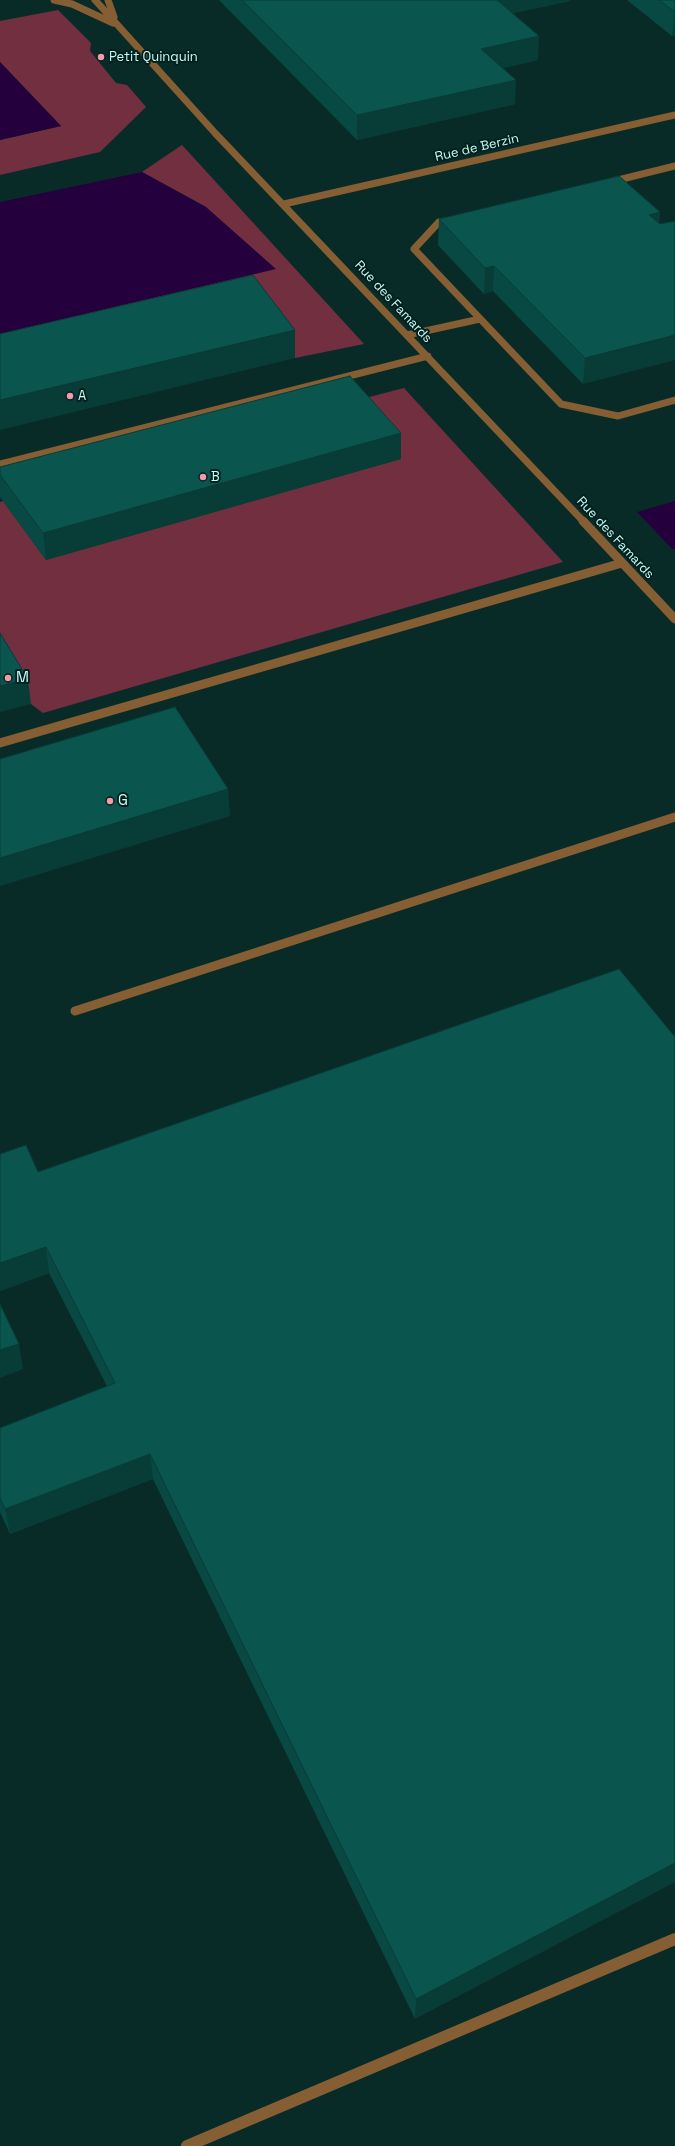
<!DOCTYPE html>
<style>
body{margin:0}
canvas{display:block;background:#092b28}
</style>
<canvas width="675" height="2146"></canvas>
<script>
const g = document.querySelector('canvas').getContext('2d');
g.lineJoin = 'round';
function fill(path, color) { g.fillStyle = color; g.fill(path, 'evenodd'); }
const shape = rows => new Path2D(rows.map(r => 'M' + r).join(''));
function trace(path, color, width, dash) { g.strokeStyle = color; g.lineWidth = width; g.lineCap = dash ? 'butt' : 'round'; g.setLineDash(dash || []); g.stroke(path); }
function drawText(font, color, halo, rows, align = 'center') {
  g.font = font + ' "Space Grotesk",sans-serif'; g.lineWidth = 4; g.setLineDash([]); g.textBaseline = 'middle'; g.strokeStyle = halo; g.fillStyle = color; for (const [text, x, y, turn = 0] of rows) {
    g.save(); g.translate(x, y); g.rotate((+turn || 0) * Math.PI / 180); g.textAlign = isNaN(turn) ? turn : align; if (halo) g.strokeText(text, 0, 0); g.fillText(text, 0, 0); g.restore();
  }
}
fill(shape([
 [58,10,91,43,90,51,116,83,127,85,146,107,100,152,0,175,0,140,61,126,0,62,0,21],
 [182,145,364,344,295,358,254,303,0,334,206,207,142,172],
 [404,388,563,562,43,713,31,704,0,652,0,502,3,501,46,560,350,402]
]), '#722f40');
fill(shape([
 [0,62,61,126,0,140],
 [142,172,206,207,276,269,0,334,0,202],
 [675,501,675,549,672,549,637,512]
]), '#24003d');
trace(shape([
 [54,0,72,4,113,23],
 [95,0,215,133,584,522],
 [108,0,114,17],
 [610,182,675,166],
 [284,204,675,115],
 [451,220,439,222,414,249,561,404,618,416,675,400],
 [407,335,480,319],
 [0,464,428,356]
]), '#855e33', 7);
trace(shape([
 [583,521,675,619],
 [0,743,622,563],
 [75,1011,675,817]
]), '#855e33', 9);
trace(shape([
 [187,2146,675,1939]
]), '#855e33', 12);
fill(shape([
 [219,0,570,0,570,1,513,13,538,60,503,68,515,104,357,140],
 [627,0,675,0,675,36,672,36],
 [660,212,659,223,583,384,493,291,484,294,438,245,439,219],
 [401,433,401,459,46,560,0,497,0,467],
 [619,969,415,2019,153,1479,10,1534,0,1512,0,1428,107,1386,49,1273,0,1291,0,1154,38,1172]
]), '#094944');
fill(shape([
 [490,0,570,0,570,1,489,18],
 [675,12,675,36,672,36],
 [539,36,538,60,480,73,481,49],
 [516,80,515,104,357,140,357,115],
 [660,212,657,238,649,215],
 [494,266,493,291,484,294,485,268],
 [295,330,295,358,0,430,0,400],
 [675,335,675,360,583,384,585,358],
 [401,433,401,459,46,560,43,533],
 [28,679,31,704,0,712,0,686],
 [228,789,230,816,0,886,0,858],
 [46,1247,49,1273,0,1291,0,1263],
 [19,1344,23,1369,0,1378,0,1350],
 [150,1454,153,1479,10,1534,5,1509],
 [675,1863,675,1882,415,2019,416,1999]
]), '#083c37');
const building = shape([
 [242,0,497,0,539,36,481,49,516,80,357,115,242,0],
 [659,0,675,0,675,12,659,0],
 [619,176,660,212,649,215,660,224,675,221,675,335,585,358,494,266,485,268,439,219,619,176],
 [253,275,295,330,0,400,0,334,253,275],
 [350,376,401,433,43,533,0,475,0,467,350,376],
 [0,633,28,679,0,686,0,633],
 [175,707,228,789,0,858,0,759,175,707],
 [619,969,675,1037,675,1863,416,1999,150,1454,5,1509,0,1498,0,1428,115,1383,46,1247,0,1263,0,1154,26,1145,38,1172,619,969],
 [0,1304,19,1344,0,1350,0,1304]
]);
fill(building, '#0b554f');
trace(building, '#083c37', 1);
for (const [x, y, r, color] of [
 [101,57,4,"#f39aac"],
 [70,396,4,"#f39aac"],
 [203,477,4,"#f39aac"],
 [8,678,4,"#f39aac"],
 [110,801,4,"#f39aac"]
]) { const dot = new Path2D(); dot.arc(x, y, r, 0, 2 * Math.PI); g.fillStyle = color; g.fill(dot); trace(dot, '#00211e', 1.5); }
drawText('13px', '#cbfaf4', '#00211e', [
 ["Petit Quinquin",109,57],
 ["A",78,396],
 ["B",211,477]
], 'left');
drawText('13px', '#cbfaf4', '#00211e', [
 ["Rue de Berzin",477,148,-13],
 ["Rue des Famards",393,302,47],
 ["Rue des Famards",615,538,47]
]);
drawText('15px', '#cbfaf4', '#00211e', [
 ["M",16,678],
 ["G",118,801]
], 'left');
</script>
